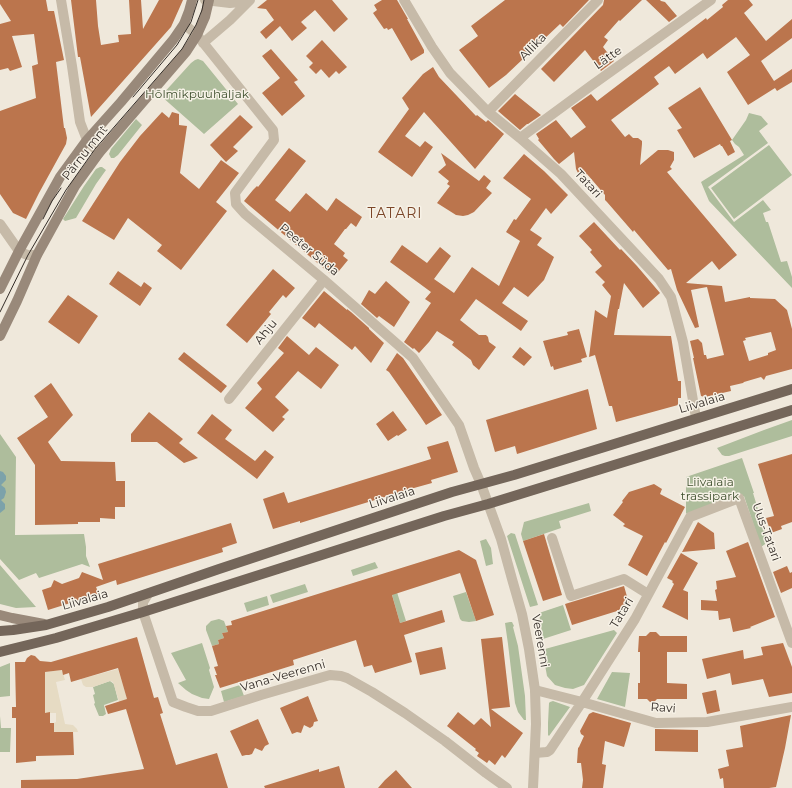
<!DOCTYPE html>
<meta charset="utf-8">
<style>
body{margin:0}
canvas{display:block;background:#efe8db}
</style>
<canvas width="792" height="788"></canvas>
<script>
const g = document.querySelector('canvas').getContext('2d');
g.lineJoin = 'round';
function fill(path, color) { g.fillStyle = color; g.fill(path, 'evenodd'); }
const shape = rows => new Path2D(rows.map(r => 'M' + r).join(''));
function trace(path, color, width, dash) { g.strokeStyle = color; g.lineWidth = width; g.lineCap = dash ? 'butt' : 'round'; g.setLineDash(dash || []); g.stroke(path); }
function drawText(font, color, halo, rows, align = 'center') {
  g.font = font + ' Montserrat,sans-serif'; g.lineWidth = 3; g.setLineDash([]); g.textBaseline = 'middle'; g.strokeStyle = halo; g.fillStyle = color; for (const [text, x, y, turn = 0] of rows) {
    g.save(); g.translate(x, y); g.rotate((+turn || 0) * Math.PI / 180); g.textAlign = isNaN(turn) ? turn : align; if (halo) g.strokeText(text, 0, 0); g.fillText(text, 0, 0); g.restore();
  }
}
fill(shape([
 [198,59,203,61,238,104,204,134,161,96,191,63,195,60],
 [749,113,761,116,768,124,759,131,768,143,708,187,734,222,763,200,771,210,763,213,766,222,768,222,781,262,787,261,792,277,792,288,709,201,701,182,744,155,739,147,735,144,732,140,746,120],
 [136,119,142,125,118,155,114,158,111,158,109,154,111,149],
 [769,145,792,175,734,219,711,188],
 [100,167,102,167,106,170,96,184,76,218,65,221,63,219,84,186,96,169],
 [792,420,792,436,729,456,725,456,722,455,717,448,764,430],
 [0,434,16,457,15,535,84,534,86,547,86,556,90,567,82,564,39,578,36,573,19,580,0,559],
 [742,458,754,493,753,493,768,542,761,547,744,496,690,517,686,513,686,477],
 [589,503,591,511,559,521,561,528,523,541,521,534,524,522],
 [511,533,515,534,538,605,530,607,507,536],
 [486,539,491,548,493,564,486,566,480,541],
 [375,562,378,568,353,576,351,570],
 [0,565,36,607,16,608,0,604],
 [305,584,308,592,273,603,270,595],
 [396,589,406,621,400,623,391,591],
 [466,592,476,621,469,622,462,621,460,619,453,596],
 [267,596,269,605,247,612,244,603],
 [563,605,571,630,543,639,539,613],
 [219,619,224,621,228,632,222,633,224,638,218,640,219,644,212,646,206,630,206,626,211,621],
 [510,622,512,622,514,626,513,627,518,646,525,696,526,720,524,720,518,712,515,703,508,644,505,623],
 [614,630,617,633,584,685,573,689,565,688,555,685,547,676,543,654,545,649],
 [202,643,210,668,209,670,214,687,209,699,202,698,192,694,186,690,178,683,186,680,171,653],
 [10,663,10,696,0,697,0,667],
 [612,672,630,673,625,707,597,699],
 [110,681,114,684,118,700,104,705,106,714,103,716,99,716,94,704,95,703,93,695,95,694,93,687],
 [240,685,244,696,224,702,221,691],
 [553,701,570,707,549,736,548,735,548,723,549,703,550,702],
 [0,716,1,728,11,728,10,752,0,752]
]), '#aebd9c');
fill(shape([
 [118,669,130,708,121,708,113,682,110,681,93,687,86,687,83,685,81,679],
 [62,670,65,680,56,682,65,724,73,725,77,729,78,732,69,732,69,740,54,740,54,723,56,722,56,713,45,713,45,672]
]), '#e6dbc3');
fill(shape([
 [0,471,3,472,6,476,6,480,1,485,5,488,6,492,4,498,1,500,5,504,5,509,0,513]
]), '#7ca2aa');
fill(shape([
 [0,0,46,0,48,11,54,11,64,60,56,62,64,128,65,128,67,138,66,144,39,193,26,219,13,213,0,194,0,111,36,98,32,66,38,64,34,34,12,36,22,67,10,71,8,68,0,70,0,24,11,21,0,4],
 [71,0,96,0,98,26,101,45,119,42,118,35,131,34,129,0,141,0,143,29,159,0,183,0,171,27,91,117,80,57,78,57],
 [267,0,332,0,348,19,334,32,315,10,301,22,307,28,292,41,280,26,266,39,260,32,274,20,266,9,257,8],
 [382,0,397,0,408,19,407,19,424,50,424,53,411,61,392,28,388,30,387,28,384,29,373,13,377,10,374,5],
 [505,0,589,0,563,27,560,24,506,75,489,88,459,50,478,36,471,26],
 [604,0,642,0,620,21,619,20,604,37,608,40,603,47,614,61,601,71,585,50,554,82,541,69,603,5],
 [646,0,660,0,661,1,665,2,677,16,669,22],
 [728,0,749,0,753,5,744,13,766,41,792,19,792,38,761,61,774,81,792,69,792,82,777,91,775,88,748,105,727,72,750,55,736,37,707,59,703,53,675,74,669,66,654,77,659,84,611,120,625,137,629,134,633,138,638,138,642,141,642,144,640,165,658,150,668,150,674,152,674,160,670,167,672,169,667,172,737,255,719,270,712,261,686,283,722,286,725,302,750,297,750,298,775,299,787,310,792,329,792,369,766,376,764,380,761,377,744,382,743,383,730,386,731,391,705,397,701,396,693,358,694,358,690,341,698,339,702,343,704,355,706,355,707,359,724,355,707,287,691,290,699,327,695,328,677,290,671,269,668,270,634,230,633,232,607,202,605,200,605,195,587,174,581,175,578,173,576,169,574,152,559,164,554,159,538,140,539,139,536,134,556,120,571,138,586,127,571,108,591,94,597,101,706,18,707,20,723,7,722,5],
 [771,332,776,350,768,353,768,355,749,361,743,341,746,340,745,338],
 [322,40,347,67,339,74,336,71,329,78,321,69,316,74,309,67,313,63,306,56],
 [271,49,298,80,294,82,305,96,282,116,262,93,280,78,262,56],
 [433,67,439,77,476,116,477,115,486,122,488,120,504,134,475,169,424,112,405,136,420,147,425,141,433,147,412,177,378,152,409,109,402,98,423,74],
 [700,87,732,140,730,141,735,152,728,156,722,146,721,146,720,144,694,158,677,130,682,128,668,108],
 [515,94,541,115,528,124,527,124,520,130,498,111],
 [162,112,169,118,172,112,179,114,179,125,187,126,180,173,199,189,221,160,239,173,216,202,227,211,181,270,157,251,162,245,128,218,114,240,82,221,120,162,140,136],
 [240,115,253,127,233,147,238,151,226,162,210,145],
 [289,148,306,161,275,200,290,212,306,193,327,211,336,198,362,217,356,227,351,223,346,229,345,229,334,244,345,253,343,256,348,260,334,277,244,201,253,190,257,186,258,187],
 [441,153,479,181,484,175,491,181,486,188,492,193,474,212,468,215,463,216,456,215,437,203,450,186,447,184,449,181,438,172,446,165],
 [524,154,544,171,568,195,551,214,546,208,530,230,542,238,537,245,554,257,544,280,528,297,514,287,502,303,528,321,521,331,476,299,460,320,479,335,486,335,488,337,489,342,496,347,479,370,473,365,471,360,452,345,454,342,437,331,429,342,419,353,414,348,413,349,404,342,431,303,425,299,431,292,390,262,402,245,427,263,440,247,451,256,434,279,454,293,472,267,499,286,520,241,506,232,514,219,516,220,531,199,503,178],
 [594,222,620,250,621,249,637,266,660,293,643,308,624,283,619,309,618,309,614,335,671,336,678,381,681,381,681,398,678,398,678,405,616,422,612,406,609,406,595,355,589,357,595,310,607,318,611,296,602,285,605,282,595,272,602,266,590,252,592,250,579,236],
 [273,269,295,288,286,298,283,295,269,312,271,314,247,343,226,325],
 [118,271,141,287,144,282,152,288,140,306,109,284],
 [386,281,410,302,394,327,379,316,377,318,361,304,369,290,375,294],
 [324,291,347,310,347,309,351,312,369,328,369,329,384,343,371,363,355,346,352,350,319,323,315,328,302,318],
 [68,295,98,316,79,344,48,322],
 [579,329,587,357,581,359,582,362,554,370,553,366,551,367,543,341,568,335,567,332],
 [287,336,309,355,316,347,339,365,321,389,298,371,275,397,289,410,282,417,285,419,273,432,245,408,262,389,257,383,284,353,278,348],
 [520,347,532,357,524,366,512,357],
 [184,352,227,386,221,393,178,359],
 [397,353,403,358,442,415,426,425,420,416,389,372,386,370],
 [51,383,73,415,48,442,61,461,115,462,116,481,125,481,125,507,115,507,115,519,100,518,100,522,78,522,78,524,35,525,35,465,17,438,48,417,34,396],
 [588,389,597,429,517,454,515,446,495,452,486,420],
 [393,411,407,430,398,436,397,435,388,441,376,424],
 [149,412,183,439,179,443,198,458,184,463,157,442,131,442,131,434],
 [212,414,232,430,225,439,255,461,265,450,274,457,257,479,197,433],
 [448,441,458,472,431,480,432,483,414,488,300,523,300,521,273,529,263,499,284,492,288,503,431,459,427,447],
 [792,454,792,522,781,526,782,529,771,533,766,518,774,516,758,464],
 [654,484,662,489,660,494,685,507,666,543,665,542,647,576,628,565,643,536,623,526,625,524,613,515,623,502,622,501,629,492],
 [698,522,714,533,715,549,682,552],
 [231,523,237,543,222,548,223,552,117,585,116,580,96,587,99,594,48,610,42,590,51,587,54,580,62,584,79,578,82,572,103,580,98,564],
 [544,534,562,595,543,601,523,541],
 [748,542,775,617,750,627,751,628,733,632,730,618,719,620,718,611,701,610,701,600,717,601,715,590,717,589,716,581,736,577,726,551],
 [459,550,476,560,494,615,476,621,460,573,392,595,400,623,442,610,445,622,404,635,412,662,375,673,372,665,364,667,356,640,293,660,294,665,220,688,215,675,217,675,214,667,218,666,212,646,219,644,218,640,224,638,222,633,228,632,226,626,232,625,231,621],
 [681,553,698,563,683,590,688,592,688,620,662,607,674,584,672,582,673,581,667,578],
 [787,566,790,573,792,572,792,588,781,593,773,572],
 [624,586,630,607,572,625,565,604],
 [650,632,656,632,660,636,687,636,687,652,667,652,667,683,687,684,687,699,657,699,654,702,650,702,647,699,638,699,638,683,640,683,640,652,638,652,639,636,646,636],
 [137,637,154,698,158,697,163,713,160,714,176,765,217,753,228,788,21,788,21,780,77,779,144,769,126,709,108,714,105,706,127,699,118,668,71,682,69,673,63,675,62,670,45,672,45,713,50,712,50,723,54,723,54,732,73,732,74,755,36,756,36,761,16,763,16,718,12,718,12,707,16,707,15,662,25,662,27,658,31,655,35,656,40,661,51,662],
 [502,637,510,707,491,709,523,733,505,758,502,755,495,765,489,760,487,763,477,756,479,753,475,750,476,749,447,726,458,712,474,725,481,718,491,727,481,639],
 [783,643,792,667,792,693,769,697,763,679,732,685,730,673,707,679,702,659,743,650,744,659,763,655,761,647],
 [442,647,446,669,420,675,415,653],
 [716,690,720,711,707,714,702,693],
 [308,696,318,721,314,722,313,726,310,728,304,725,301,733,297,732,292,734,280,708],
 [593,712,631,723,624,747,605,741,602,764,606,765,603,788,582,788,583,780,581,763,577,763,578,748,579,747,584,736,581,734,580,731,589,714],
 [791,715,785,748,776,787,769,788,724,788,723,778,720,779,718,769,729,766,726,750,743,747,740,726],
 [258,719,269,744,265,746,262,751,255,748,252,754,249,755,246,755,242,756,230,731],
 [655,729,698,730,698,752,655,751],
 [339,766,345,788,265,788,264,786,319,769,319,772],
 [396,770,412,788,378,788,385,780]
]), '#bb754d');
trace(shape([
 [61,0,72,66,80,122,87,140,99,153],
 [205,0,230,3,249,1],
 [404,0,432,47,450,73,488,112,520,138,561,174,659,279,671,297,683,342,696,418],
 [184,24,197,35,273,130,274,140,235,193,236,204,245,214,324,280,413,358,459,425,474,468,481,484],
 [203,43,230,20,250,0],
 [488,112,598,0],
 [520,138,592,85,711,0],
 [0,224,19,251,25,254,28,255,37,255],
 [229,399,324,280],
 [552,538,571,596,624,579,648,594],
 [148,594,143,602,143,612,173,702,186,707,198,711,211,711,261,695,330,675,341,676,347,678,372,692,405,713,445,741,486,773,507,788],
 [535,690,582,702,656,723,707,722,792,707],
 [535,753,547,752,550,750,582,702,635,619,690,517,739,498,792,643]
]), '#c6baa8', 10);
trace(shape([
 [481,484,501,539,512,579,522,614,529,649,535,690,536,724,533,788]
]), '#c6baa8', 10);
trace(shape([
 [0,289,19,251,60,177,87,140,121,102,173,40,184,24,189,11,192,0],
 [0,336,17,301,37,255,75,186,99,153,186,52,197,35,205,17,209,0],
 [0,615,12,618,44,624]
]), '#99897a', 10);
trace(shape([
 [0,631,13,630,46,625,108,607,219,569,452,492,514,475,792,389],
 [0,652,56,638,143,612,444,516,488,504,792,410]
]), '#74665a', 10);
trace(shape([
 [133,97,177,45,191,22,198,0],
 [43,219,52,201,61,188],
 [0,312,28,255,66,190,95,149,182,49,196,25,202,10,204,0]
]), '#342d28', 1);
drawText('12px', '#342d28', '#f7f2e7', [
 ["Allika",533,47,-46],
 ["Lätte",608,58,-35],
 ["Pärnu mnt",85,153,-52],
 ["Tatari",588,184,47],
 ["Peeter Süda",309,250,40],
 ["Ahju",266,332,-51],
 ["Liivalaia",702,403,-17],
 ["Liivalaia",392,498,-18],
 ["Uus-Tatari",766,532,70],
 ["Liivalaia",85,600,-16],
 ["Tatari",622,613,-59],
 ["Veerenni",540,641,80],
 ["Vana-Veerenni",283,676,-16],
 ["Ravi",663,708,4]
]);
drawText('12px', '#3f502e', '#f7f2e7', [
 ["Hõlmikpuuhaljak",197,94],
 ["Liivalaia",710,482],
 ["trassipark",710,496]
]);
g.letterSpacing = '1px';
drawText('14px', '#7b4628', '#f7f2e7', [
 ["TATARI",395,214]
]);
g.letterSpacing = '0px';
</script>
